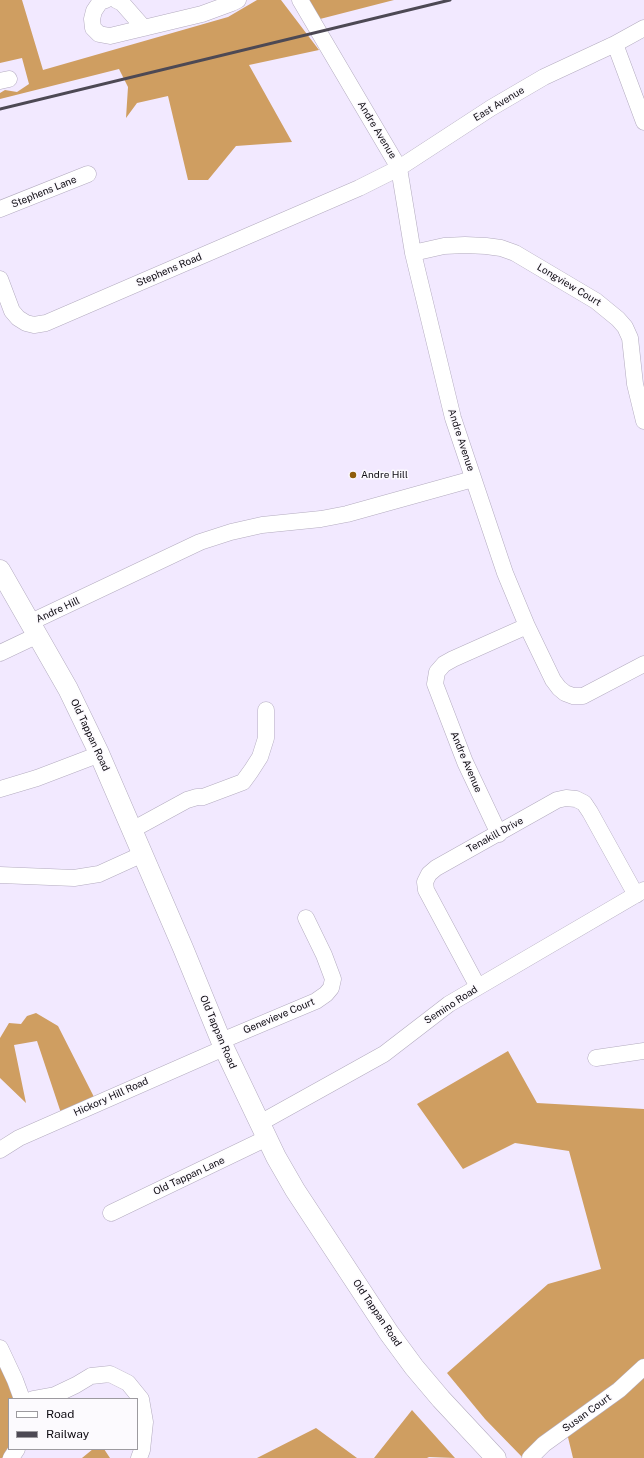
<!DOCTYPE html>
<style>
body{margin:0}
#map{position:relative;width:644px;height:1458px;overflow:hidden;background:#f2e9ff;font-family:"Public Sans",sans-serif}
canvas{display:block}
.legend{position:absolute;left:8px;top:1398px;width:130px;height:52px;box-sizing:border-box;background:#fcfafe;border:1px solid #9c9a9f;margin:0;padding:5px 7px;list-style:none;font-size:12px;color:#0d0a11}
.legend li{display:flex;align-items:center;gap:8px;height:20px}
.legend b{width:20px;border:1px solid #9c9a9f}
</style>
<div id="map">
<canvas width="644" height="1458"></canvas>
<ul class="legend">
<li><b style="height:5px;background:#fff"></b>Road</li>
<li><b style="height:5px;background:#4d4954"></b>Railway</li>
</ul>
</div>
<script>
const g = document.querySelector('canvas').getContext('2d');
g.lineJoin = 'round';
function fill(path, color) { g.fillStyle = color; g.fill(path, 'evenodd'); }
const shape = rows => new Path2D(rows.map(r => 'M' + r).join(''));
function trace(path, color, width, dash) { g.strokeStyle = color; g.lineWidth = width; g.lineCap = dash ? 'butt' : 'round'; g.setLineDash(dash || []); g.stroke(path); }
function drawText(font, color, halo, rows, align = 'center') {
  g.font = font + ' "Public Sans",sans-serif'; g.lineWidth = 3; g.setLineDash([]); g.textBaseline = 'middle'; g.strokeStyle = halo; g.fillStyle = color; for (const [text, x, y, turn = 0] of rows) {
    g.save(); g.translate(x, y); g.rotate((+turn || 0) * Math.PI / 180); g.textAlign = isNaN(turn) ? turn : align; if (halo) g.strokeText(text, 0, 0); g.fillText(text, 0, 0); g.restore();
  }
}
fill(shape([
 [0,0,22,0,43,70,228,17,257,0,281,0,319,50,249,65,292,142,236,146,208,180,188,180,168,96,137,103,126,118,128,87,119,69,0,99,0,93,5,90,17,92,29,84,22,58,0,63],
 [306,0,394,0,320,19],
 [36,1013,58,1026,94,1097,61,1113,37,1041,14,1045,26,1103,0,1078,0,1038,9,1023,21,1024,27,1016],
 [508,1051,537,1103,644,1109,644,1458,573,1458,566,1429,523,1458,485,1419,447,1373,548,1284,601,1269,569,1151,515,1143,463,1169,417,1104],
 [0,1363,15,1399,9,1399,9,1449,2,1458,0,1458],
 [412,1410,455,1458,429,1457,427,1458,374,1458],
 [316,1428,357,1458,257,1458],
 [93,1449,104,1449,110,1458,82,1458]
]), '#cf9e61');
const minor = shape([
 [106,0,100,2,94,11,92,19,93,28,99,34,110,36,202,14,232,3,238,0],
 [116,0,122,3,144,28],
 [300,0,399,168,413,253,453,418,505,573,527,626,553,680,559,688,565,693,573,696,583,696,644,664],
 [615,44,644,122],
 [0,81,9,79],
 [0,209,88,174],
 [413,253,444,246,465,245,486,246,501,248,515,253,596,301,618,319,625,327,630,338,635,384,644,421],
 [0,279,12,311,18,318,26,323,34,325,46,323,359,188,399,168,491,108,544,77,615,44,644,28],
 [31,622,200,542,231,532,262,525,321,519,347,514,473,479],
 [0,653,38,635],
 [0,789,37,778,100,754],
 [132,830,187,800,197,797,203,797,243,782,251,771,260,757,266,738,266,710],
 [499,834,465,762,435,684,437,672,444,664,453,659,527,626],
 [0,875,74,878,99,874,143,854],
 [478,987,426,890,425,882,429,874,436,868,557,800,566,798,576,799,584,803,590,812,636,895],
 [221,1041,316,1001,326,994,331,988,333,979,324,955,306,918],
 [596,1058,644,1051],
 [260,1123,384,1054,449,1004,644,890],
 [0,1150,19,1138,224,1048],
 [111,1213,267,1138],
 [0,1348,15,1380,22,1399],
 [33,1399,55,1395,76,1385,91,1376,110,1374,128,1383,141,1399,145,1422,142,1450,139,1458],
 [11,1458,17,1449],
 [530,1458,544,1444,619,1390,644,1367]
]);
const major = shape([
 [0,570,68,689,98,751,183,948,224,1048,276,1157,295,1190,389,1333,414,1367,441,1399,496,1458]
]);
trace(minor, '#b3abbf', 17);
trace(major, '#b3abbf', 21);
trace(minor, '#fff', 16);
trace(major, '#fff', 20);
trace(shape([
 [0,109,450,0]
]), '#4d4954', 3);
for (const [x, y, r, color] of [
 [353,475,4,"#8f5d0a"]
]) { const dot = new Path2D(); dot.arc(x, y, r, 0, 2 * Math.PI); g.fillStyle = color; g.fill(dot); trace(dot, '#fcfafe', 1.5); }
drawText('10px', '#0d0a11', '#fcfafe', [
 ["East Avenue",499,104,-31],
 ["Andre Avenue",377,130,59],
 ["Stephens Lane",44,192,-22],
 ["Stephens Road",169,270,-23],
 ["Longview Court",569,285,31],
 ["Andre Avenue",461,440,72],
 ["Andre Hill",58,610,-25],
 ["Old Tappan Road",90,735,65],
 ["Andre Avenue",466,762,67],
 ["Tenakill Drive",495,835,-29],
 ["Semino Road",451,1005,-33],
 ["Genevieve Court",279,1016,-23],
 ["Old Tappan Road",218,1032,67],
 ["Hickory Hill Road",111,1097,-24],
 ["Old Tappan Lane",189,1176,-25],
 ["Old Tappan Road",377,1313,56],
 ["Susan Court",587,1413,-36]
]);
drawText('10px', '#0d0a11', '#fcfafe', [
 ["Andre Hill",361,475]
], 'left');
</script>
